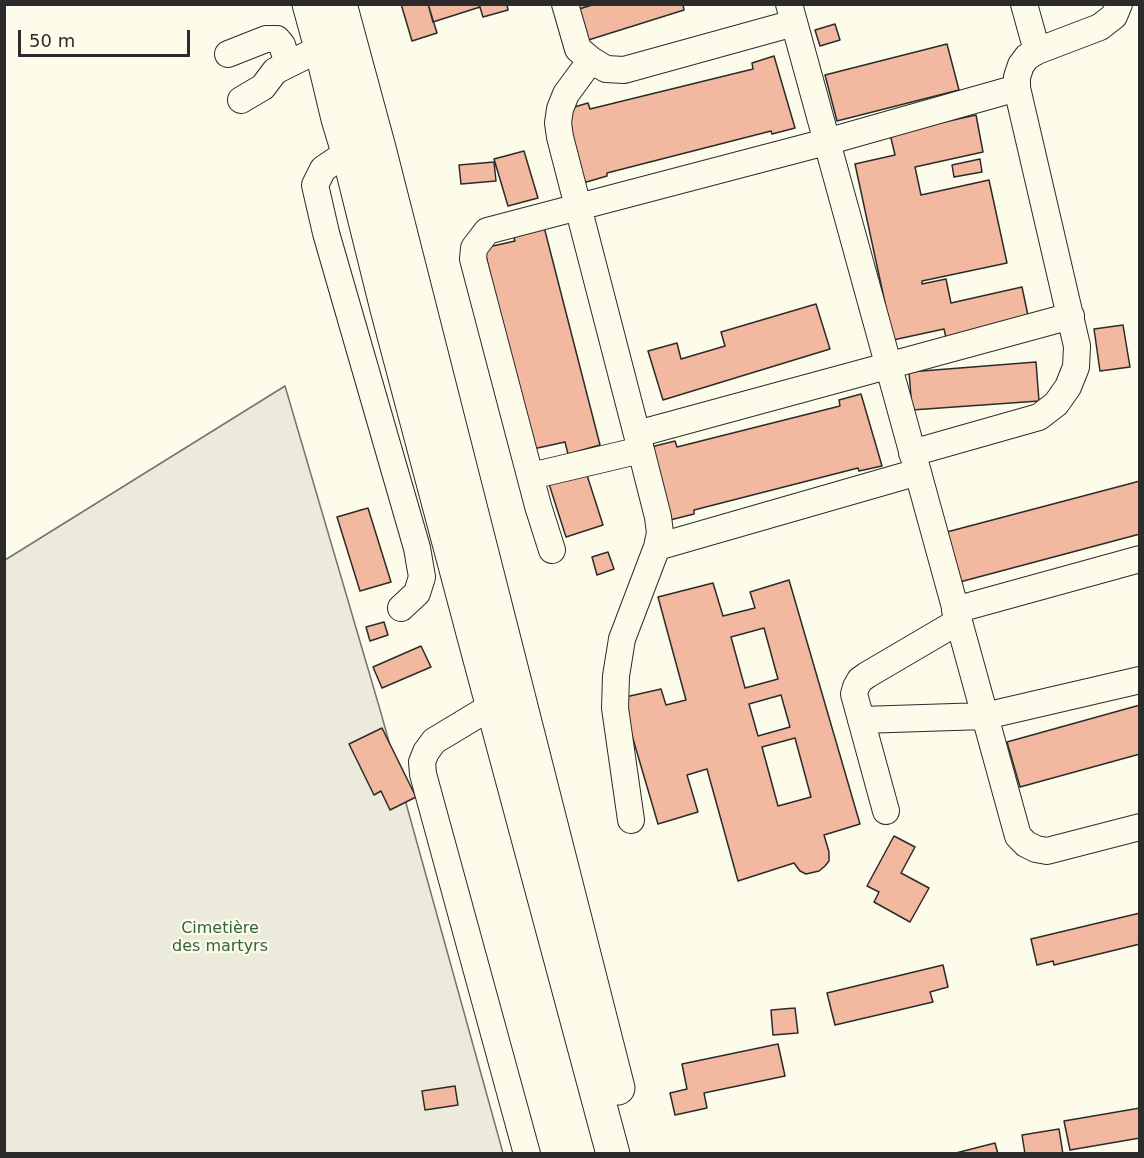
<!DOCTYPE html>
<meta charset="utf-8">
<style>
body{margin:0}
#map{position:relative;width:1144px;height:1158px;overflow:hidden;background:#fdfbea;font-family:"DejaVu Sans",sans-serif}
canvas{display:block}
.frame{position:absolute;inset:0;border:6px solid #2b2b2b;pointer-events:none}
.scale{position:absolute;left:18px;top:30px;width:172px;height:27px;box-sizing:border-box;border:3px solid #2b2b2b;border-top:0;padding-left:8px;font-size:18px;line-height:21px;white-space:nowrap;color:#2b2b2b;-webkit-text-stroke:4px #fdfbea;paint-order:stroke}
</style>
<div id="map">
<canvas width="1144" height="1158"></canvas>
<div class="frame"></div>
<div class="scale">50 m</div>
</div>
<script>
const g = document.querySelector('canvas').getContext('2d');
g.lineJoin = 'round';
function fill(path, color) { g.fillStyle = color; g.fill(path, 'evenodd'); }
const shape = rows => new Path2D(rows.map(r => 'M' + r).join(''));
function trace(path, color, width, dash) { g.strokeStyle = color; g.lineWidth = width; g.lineCap = dash ? 'butt' : 'round'; g.setLineDash(dash || []); g.stroke(path); }
function drawText(font, color, halo, rows, align = 'center') {
  g.font = font + ' "DejaVu Sans",sans-serif'; g.lineWidth = 4.5; g.setLineDash([]); g.textBaseline = 'middle'; g.strokeStyle = halo; g.fillStyle = color; for (const [text, x, y, turn = 0] of rows) {
    g.save(); g.translate(x, y); g.rotate((+turn || 0) * Math.PI / 180); g.textAlign = isNaN(turn) ? turn : align; if (halo) g.strokeText(text, 0, 0); g.fillText(text, 0, 0); g.restore();
  }
}
const green = shape([
 [285,386,381,713,503,1153,5,1154,5,560,285,386]
]);
fill(green, '#ecebdb');
trace(green, '#74746e', 1.5);
const building = shape([
 [401,4,428,4,437,33,412,41,401,4],
 [428,4,479,4,480,7,433,22,428,4],
 [479,4,507,4,508,10,483,17,479,4],
 [571,4,594,4,573,11,571,4],
 [595,4,683,4,684,10,582,42,573,11,595,4],
 [835,24,840,40,820,46,815,30,835,24],
 [947,44,959,90,837,121,825,75,947,44],
 [774,56,795,128,772,134,771,131,607,173,607,176,583,183,564,110,588,103,590,109,753,69,752,63,774,56],
 [976,115,983,152,915,167,921,195,989,180,1007,263,922,281,922,284,946,279,951,303,1022,287,1030,325,947,342,944,329,893,340,855,164,895,155,890,134,976,115],
 [524,151,538,198,508,206,494,159,524,151],
 [980,159,982,172,954,177,952,165,980,159],
 [494,162,496,181,461,184,459,165,494,162],
 [543,223,600,445,568,454,565,442,533,449,484,248,515,241,512,231,543,223],
 [816,304,830,349,663,400,648,351,677,343,681,359,725,346,721,332,816,304],
 [1123,325,1130,367,1100,371,1094,329,1123,325],
 [1036,362,1039,401,912,410,909,372,1036,362],
 [861,394,882,466,859,471,858,468,694,510,694,514,670,520,651,447,675,441,677,447,840,406,839,400,861,394],
 [586,472,603,525,566,537,549,484,586,472],
 [1140,481,1140,534,956,583,943,533,1140,481],
 [368,508,391,582,360,591,337,517,368,508],
 [608,552,614,569,597,575,592,557,608,552],
 [789,580,860,824,824,835,829,852,829,861,825,866,819,871,806,874,800,871,794,863,738,881,707,769,687,775,698,812,658,824,621,698,661,689,666,705,686,700,658,597,713,583,723,616,755,608,750,592,789,580],
 [764,628,778,679,745,688,731,637,764,628],
 [781,695,790,727,758,736,749,704,781,695],
 [795,738,811,797,778,806,762,747,795,738],
 [384,622,388,635,370,641,366,627,384,622],
 [421,646,431,667,382,688,373,667,421,646],
 [1140,705,1140,754,1020,787,1007,742,1140,705],
 [382,728,416,797,390,810,381,791,374,795,349,744,382,728],
 [894,836,915,847,901,873,929,888,910,922,874,902,879,892,867,886,894,836],
 [1140,913,1140,944,1054,965,1053,961,1037,965,1031,939,1140,913],
 [943,965,948,987,930,992,933,1002,835,1025,827,993,943,965],
 [795,1008,798,1033,773,1035,771,1010,795,1008],
 [778,1044,785,1076,704,1093,707,1108,675,1115,670,1093,687,1089,682,1064,778,1044],
 [455,1086,458,1105,425,1110,422,1091,455,1086],
 [1140,1108,1140,1138,1070,1150,1064,1121,1140,1108],
 [1059,1129,1063,1154,1025,1154,1022,1135,1059,1129],
 [995,1143,998,1154,952,1154,995,1143]
]);
fill(building, '#f2b8a0');
trace(building, '#2b2b2b', 1.5);
const minor = shape([
 [565,4,578,49,591,60,606,69,624,70,794,23],
 [789,4,1018,836,1026,844,1036,849,1047,851,1140,827],
 [1024,4,1037,51],
 [228,54,266,39,277,39,282,45,288,64],
 [591,60,566,94,560,109,558,123,560,137,641,450,658,517,660,533,657,547,622,639,616,676,615,708,631,820],
 [241,100,263,87,275,71,321,48],
 [348,152,323,169,315,185,326,233,417,548,422,577,417,593,401,608],
 [637,434,1071,316],
 [912,453,1039,417,1056,404,1068,387,1076,367,1077,346,1017,88,1017,77,1021,65,1027,57,1037,51,1100,27,1114,16,1119,4],
 [531,476,641,450],
 [657,547,918,472],
 [552,550,538,506,473,259,474,248,487,231,826,142,1017,88],
 [955,610,1140,559],
 [492,706,434,741,426,752,422,762,423,774,527,1154],
 [861,720,985,716,1140,680],
 [886,811,854,694,856,687,860,680,867,675,959,621]
]);
const highway = shape([
 [309,4,321,48,338,119,348,152,387,309,477,648,613,1154],
 [340,4,379,148,618,1088]
]);
trace(minor, '#2b2b2b', 28);
trace(highway, '#2b2b2b', 35);
trace(minor, '#fdfbea', 26);
trace(highway, '#fdfbea', 33);
drawText('16px', '#34623c', '#fdfbea', [
 ["Cimetière",220,929],
 ["des martyrs",220,947]
]);
</script>
